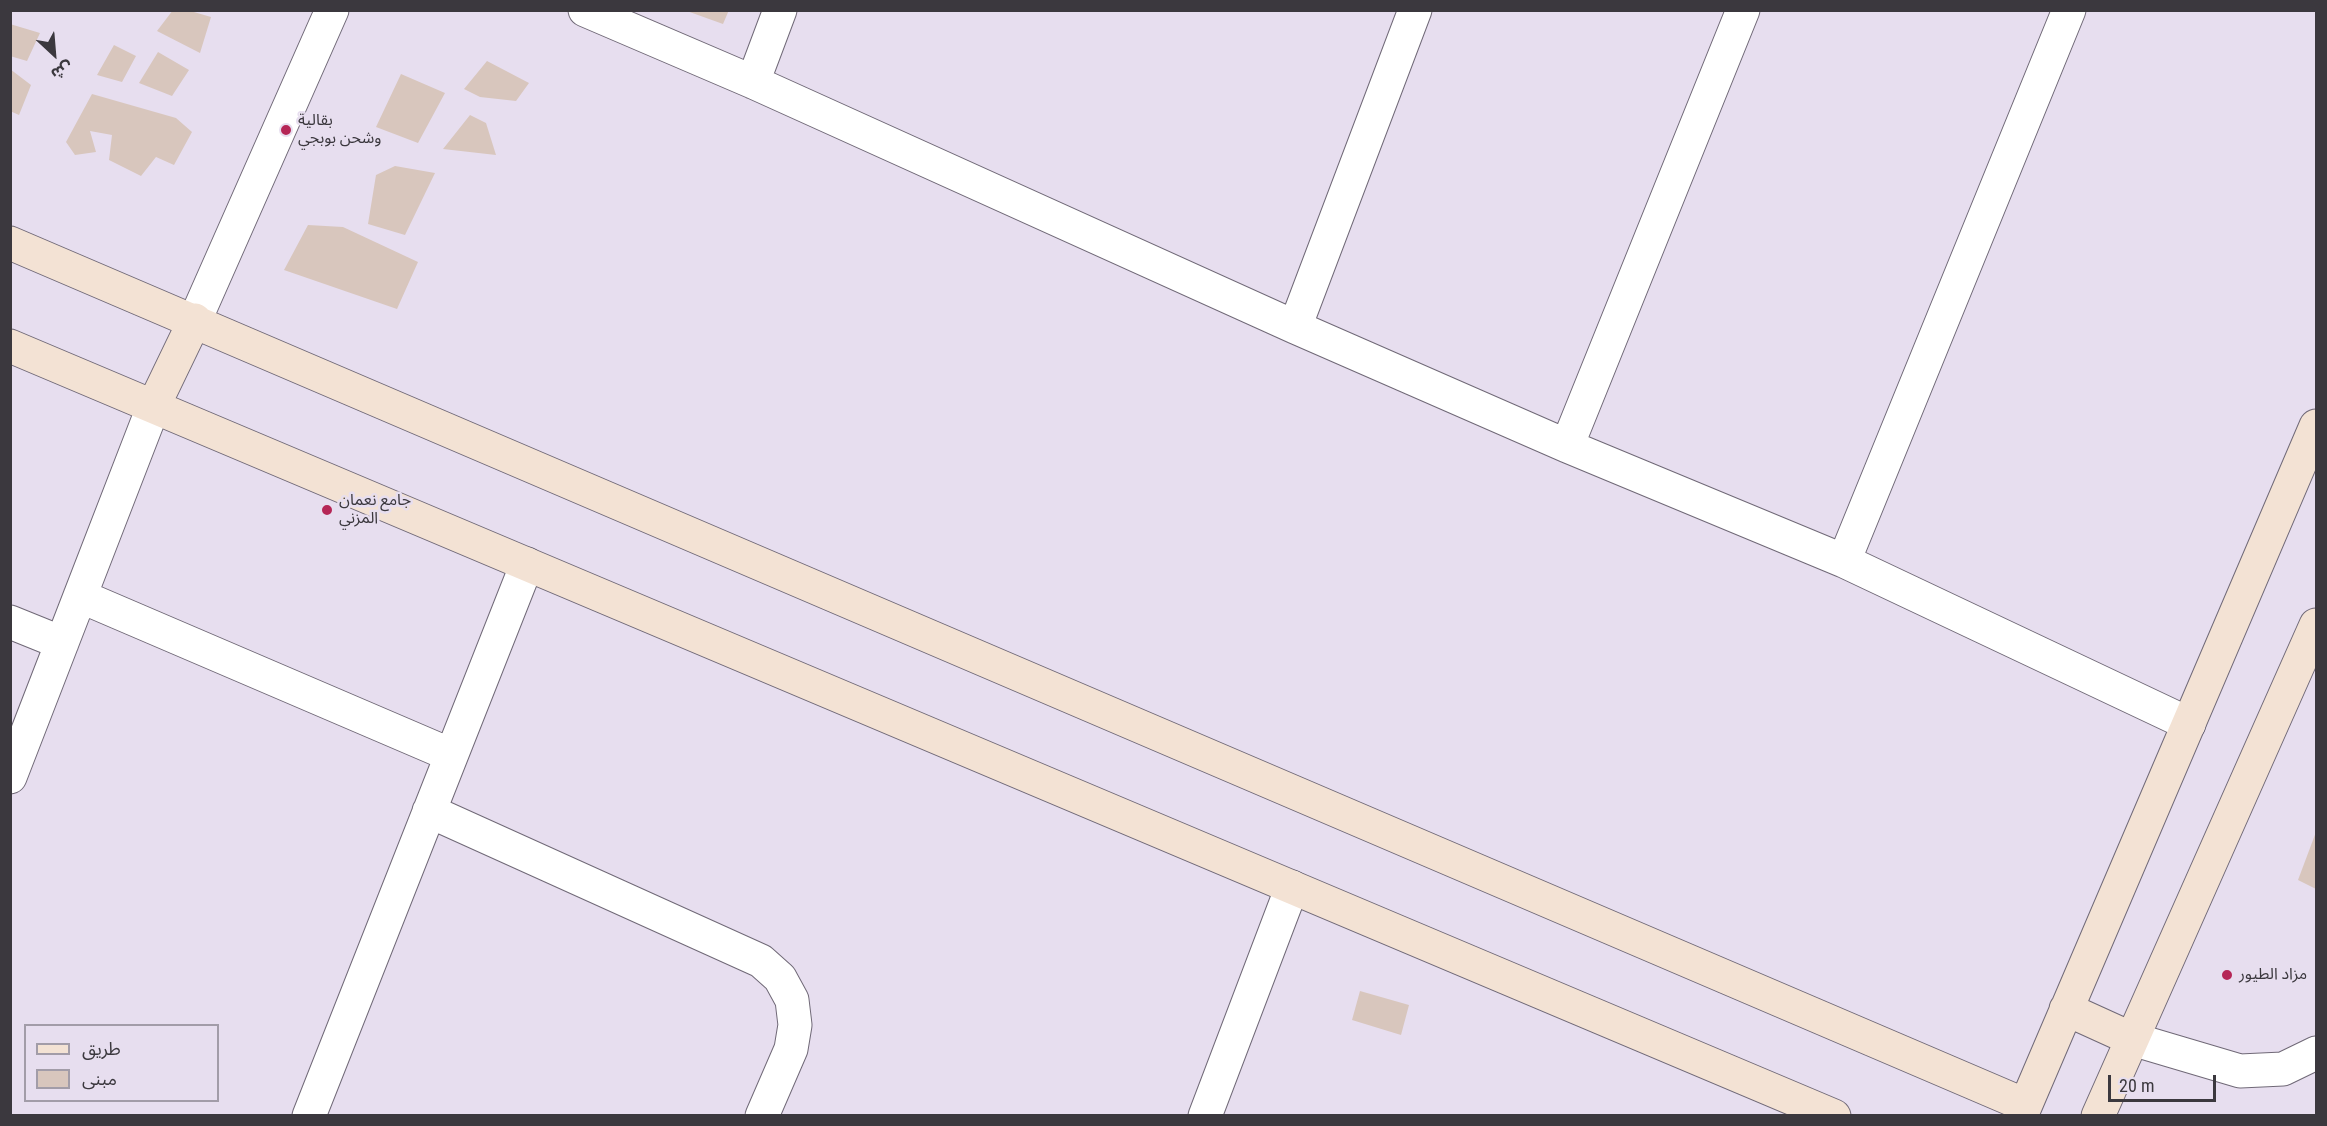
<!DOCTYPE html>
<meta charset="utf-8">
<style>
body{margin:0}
#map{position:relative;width:2327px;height:1126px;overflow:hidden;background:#e7deef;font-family:"Roboto Condensed","Noto Sans Arabic",sans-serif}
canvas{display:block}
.frame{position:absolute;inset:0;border:12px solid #3b383e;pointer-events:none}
.legend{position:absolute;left:24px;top:1024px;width:195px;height:78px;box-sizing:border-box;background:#e7deef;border:2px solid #a29ca8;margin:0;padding:8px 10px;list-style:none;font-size:18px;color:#3b383e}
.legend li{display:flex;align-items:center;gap:12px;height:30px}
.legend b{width:30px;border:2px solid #a29ca8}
.north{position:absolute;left:24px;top:24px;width:60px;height:60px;-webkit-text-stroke:4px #e7deef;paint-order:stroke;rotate:154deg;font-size:16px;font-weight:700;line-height:24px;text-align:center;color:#3b383e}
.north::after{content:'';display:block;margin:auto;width:21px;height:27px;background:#3b383e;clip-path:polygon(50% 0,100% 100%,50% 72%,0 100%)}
.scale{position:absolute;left:2108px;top:1075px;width:108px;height:27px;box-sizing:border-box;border:3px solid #3b383e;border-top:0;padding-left:8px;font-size:18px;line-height:21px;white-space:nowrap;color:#3b383e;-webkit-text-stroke:4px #e7deef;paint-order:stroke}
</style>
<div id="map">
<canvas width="2327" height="1126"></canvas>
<div class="frame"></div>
<ul class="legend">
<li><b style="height:8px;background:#f3e2d4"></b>طريق</li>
<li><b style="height:16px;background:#d8c6bd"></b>مبنى</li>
</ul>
<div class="north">ش</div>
<div class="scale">20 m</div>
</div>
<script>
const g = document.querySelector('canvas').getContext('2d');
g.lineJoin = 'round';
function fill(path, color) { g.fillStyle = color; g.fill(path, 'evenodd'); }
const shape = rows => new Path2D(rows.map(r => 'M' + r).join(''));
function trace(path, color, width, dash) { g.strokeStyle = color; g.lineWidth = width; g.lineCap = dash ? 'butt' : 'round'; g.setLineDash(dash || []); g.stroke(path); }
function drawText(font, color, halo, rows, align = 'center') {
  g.font = font + ' "Roboto Condensed","Noto Sans Arabic",sans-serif'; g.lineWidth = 5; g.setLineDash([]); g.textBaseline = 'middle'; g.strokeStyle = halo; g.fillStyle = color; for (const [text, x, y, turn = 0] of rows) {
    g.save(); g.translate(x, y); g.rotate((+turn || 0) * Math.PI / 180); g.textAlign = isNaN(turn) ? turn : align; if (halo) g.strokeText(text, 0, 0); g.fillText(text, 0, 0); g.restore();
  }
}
fill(shape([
 [173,10,187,10,211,17,200,53,157,31],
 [684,10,729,10,723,24],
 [10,24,40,33,27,61,10,56],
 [114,45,136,56,122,82,97,75],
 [158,52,189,70,172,96,139,83],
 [487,61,529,83,516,101,480,97,464,89],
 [10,69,31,85,19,115,10,111],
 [401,74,445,93,418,143,376,127],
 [92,94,176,118,192,132,174,165,156,157,141,176,109,160,112,135,90,131,96,152,75,155,66,142],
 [470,115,486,123,496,155,443,149],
 [395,166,435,173,405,235,368,224,376,175],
 [308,225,343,227,418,262,397,309,284,270],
 [2316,832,2316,889,2298,880],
 [1360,991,1409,1005,1401,1035,1352,1020]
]), '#d8c6bd');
const street = shape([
 [585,10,753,82,1295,327,1567,446,1844,561,2189,724],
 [753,82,780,10],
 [195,320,332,10],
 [1295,327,1415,10],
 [1567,446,1743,10],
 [1844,561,2069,10],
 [80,596,451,755],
 [10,622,62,643],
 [10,777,154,405],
 [429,811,761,961,780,978,792,1000,795,1025,791,1049,762,1116],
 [2132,1039,2240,1071,2283,1069,2316,1053],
 [309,1116,527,564],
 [1205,1116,1292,887]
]);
const secondary = shape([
 [10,243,2025,1105],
 [10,346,1834,1116],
 [154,405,195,320],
 [2066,1009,2132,1039],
 [2021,1116,2316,426],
 [2098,1116,2316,625]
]);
trace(street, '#706977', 35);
trace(secondary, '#706977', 35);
trace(street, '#fff', 33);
trace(secondary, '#f3e2d4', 33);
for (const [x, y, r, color] of [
 [286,130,6,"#b52656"],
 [327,510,6,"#b52656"],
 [2227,975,6,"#b52656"]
]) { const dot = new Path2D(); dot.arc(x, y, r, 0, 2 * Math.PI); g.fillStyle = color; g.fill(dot); trace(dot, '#e7deef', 2); }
drawText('16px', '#3b383e', '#e7deef', [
 ["بقالية",298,121],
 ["وشحن بوبجي",298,139],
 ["جامع نعمان",339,501],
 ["المزني",339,519],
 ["مزاد الطيور",2239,975]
], 'left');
</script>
